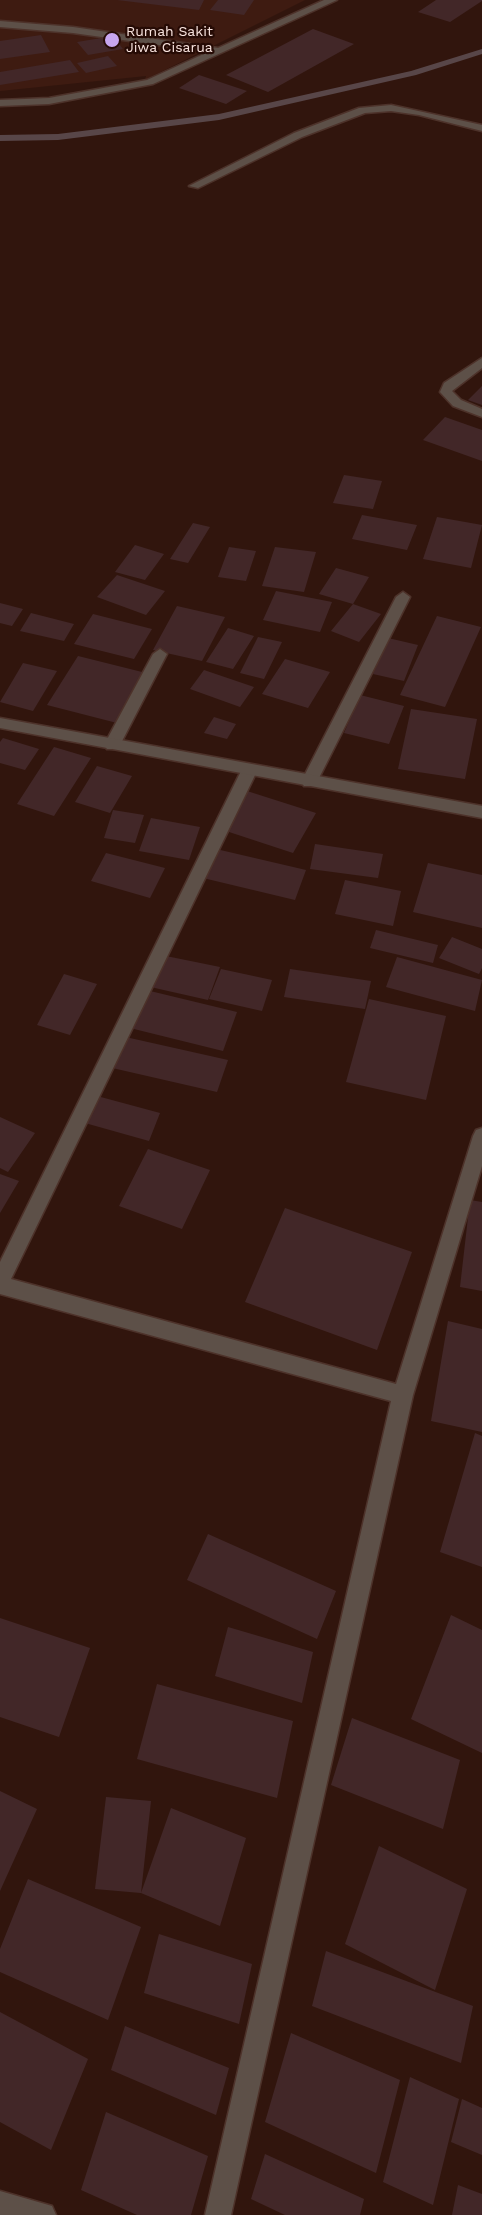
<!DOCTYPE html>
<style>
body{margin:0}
canvas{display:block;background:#31150d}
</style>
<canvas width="482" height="2215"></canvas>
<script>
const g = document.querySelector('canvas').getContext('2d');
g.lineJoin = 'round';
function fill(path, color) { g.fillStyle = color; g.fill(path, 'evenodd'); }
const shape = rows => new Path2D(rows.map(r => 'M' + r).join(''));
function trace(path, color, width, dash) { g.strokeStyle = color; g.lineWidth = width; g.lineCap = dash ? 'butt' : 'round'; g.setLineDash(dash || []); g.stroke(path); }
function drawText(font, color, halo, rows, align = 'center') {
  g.font = font + ' "Work Sans",sans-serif'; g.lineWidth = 4.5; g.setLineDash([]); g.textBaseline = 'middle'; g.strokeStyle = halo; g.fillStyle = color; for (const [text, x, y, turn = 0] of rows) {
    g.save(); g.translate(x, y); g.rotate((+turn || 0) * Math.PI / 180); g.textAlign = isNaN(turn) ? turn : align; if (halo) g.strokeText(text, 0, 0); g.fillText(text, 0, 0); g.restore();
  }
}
fill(shape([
 [0,0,305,0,145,80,146,76,0,91]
]), '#3e1b11');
fill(shape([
 [482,49,482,54,416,75,219,120,58,140,0,141,0,135,58,134,219,114,411,71,482,49]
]), '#584648');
fill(shape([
 [117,0,204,0,199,10],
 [218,0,254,0,244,15,210,10],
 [436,0,482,0,482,1,450,22,418,12],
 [313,29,354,44,268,92,226,75],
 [41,35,50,52,0,59,0,41],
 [113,36,123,49,88,55,77,42],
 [108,56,117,66,86,73,77,63],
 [70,60,79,72,0,85,0,72],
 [199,75,247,91,226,104,179,88],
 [482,386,482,405,468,400],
 [445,417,482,430,482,461,423,440],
 [344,475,382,481,373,509,333,503],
 [362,515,417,525,407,550,352,539],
 [437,517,482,525,471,568,423,559],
 [193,523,210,527,188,563,170,559],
 [135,545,164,554,145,580,115,572],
 [229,547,256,551,246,581,218,577],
 [275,547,316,552,304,592,262,586],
 [336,568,369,577,353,604,381,614,359,642,331,631,353,604,319,594],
 [117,575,165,591,146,615,97,597],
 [276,591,332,602,320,632,263,620],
 [0,603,23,609,12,626,0,623],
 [177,606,225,617,202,661,153,650],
 [31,613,74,624,64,641,20,631],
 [93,614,152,629,134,659,74,644],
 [437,616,481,627,445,707,400,695],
 [228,628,254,636,233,669,206,662],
 [258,637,282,642,264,679,240,673],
 [388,638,418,645,404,681,373,674],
 [78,656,146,673,117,723,47,705],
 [285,659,330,672,308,708,262,694],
 [23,663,57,671,33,711,0,702],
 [204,670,254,687,240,707,190,689],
 [360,695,404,706,389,744,344,733],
 [411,709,477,719,465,779,398,769],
 [214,717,236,724,227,739,204,733],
 [3,738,39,749,25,770,0,763,0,742],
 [54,747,91,758,54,816,17,804],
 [97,766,132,776,110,813,75,802],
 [247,791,316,813,293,853,223,830],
 [113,810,144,815,135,843,104,838],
 [151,818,200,827,189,860,139,851],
 [315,844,383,854,378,878,310,869],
 [216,849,306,870,295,900,203,878],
 [106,853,165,868,150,898,91,881],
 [428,863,482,875,482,928,413,912],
 [345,880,401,891,393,926,335,914],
 [376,930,438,945,433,963,370,948],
 [452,937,482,949,482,968,479,974,439,958],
 [161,955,220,967,208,1000,146,986],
 [397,957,482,980,475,1011,386,987],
 [221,969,272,980,262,1011,209,999],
 [290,969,371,981,365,1009,284,997],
 [64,974,97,984,70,1035,37,1025],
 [146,990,237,1012,223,1051,130,1028],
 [369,999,446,1016,426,1100,346,1082],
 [121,1036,228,1060,217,1092,108,1067],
 [97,1096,160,1113,149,1141,85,1123],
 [0,1117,35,1133,8,1172,0,1168],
 [148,1149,210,1170,182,1229,119,1206],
 [0,1174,19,1181,0,1213],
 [470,1200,482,1202,482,1291,460,1287],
 [285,1208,412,1252,377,1350,245,1302],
 [448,1321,482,1329,482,1432,431,1421],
 [475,1433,482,1436,482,1567,440,1552],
 [208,1534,336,1591,317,1639,187,1580],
 [451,1615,482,1630,482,1753,411,1719],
 [0,1618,90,1648,59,1737,0,1717],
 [228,1627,313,1652,302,1703,215,1676],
 [157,1684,293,1721,277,1798,137,1759],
 [352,1718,460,1760,443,1829,331,1785],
 [0,1791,37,1809,0,1891],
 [106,1797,151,1801,141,1893,171,1808,246,1838,220,1926,141,1893,95,1889],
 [379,1846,467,1889,435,1990,345,1944],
 [28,1879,141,1927,108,2020,0,1972,0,1949],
 [159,1934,252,1964,239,2024,144,1993],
 [326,1951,473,2006,461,2063,312,2006],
 [0,2012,88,2059,51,2150,0,2122],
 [125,2026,229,2068,216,2115,111,2070],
 [291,2033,400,2080,376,2173,265,2122],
 [410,2077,459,2099,433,2205,383,2182],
 [462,2099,482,2108,482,2155,451,2142],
 [106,2112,208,2156,191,2215,137,2215,81,2190],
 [265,2154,364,2199,360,2215,285,2215,251,2199],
 [458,2185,482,2194,482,2215,452,2215]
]), '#422728');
const service = shape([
 [324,0,337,0,153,84,49,104,0,106,0,100,49,98,147,80,208,52,73,33,0,27,0,21,73,27,218,48,324,0],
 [391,105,482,125,482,131,419,115,391,111,365,113,302,137,198,188,189,186,294,133,359,108,391,105],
 [482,358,482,368,452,391,461,400,482,409,482,417,453,406,440,392,444,383,482,358]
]);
const minor = shape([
 [403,592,410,597,317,782,314,786,304,786,301,782,396,597,403,592],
 [160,649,167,654,120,745,117,749,107,749,104,745,153,654,160,649],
 [249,765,257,771,11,1279,396,1384,473,1136,476,1130,482,1128,482,1166,413,1395,231,2215,205,2215,391,1401,0,1294,0,1262,241,771,249,765],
 [0,2191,52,2206,56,2215,0,2215,0,2191]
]);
const tertiary = shape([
 [0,718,482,806,482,818,0,728,0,718]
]);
trace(service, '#4d322a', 3);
trace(minor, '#4d322a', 3);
trace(tertiary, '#4d322a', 3);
fill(service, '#5d5048');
fill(minor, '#5d5048');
fill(tertiary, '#5d5048');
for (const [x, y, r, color] of [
 [112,40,8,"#c7a6ef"]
]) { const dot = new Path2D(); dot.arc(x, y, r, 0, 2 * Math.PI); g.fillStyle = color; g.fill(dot); trace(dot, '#260b05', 2); }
drawText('14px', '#f9e4df', '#260b05', [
 ["Rumah Sakit",126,32],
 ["Jiwa Cisarua",126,48]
], 'left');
</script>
